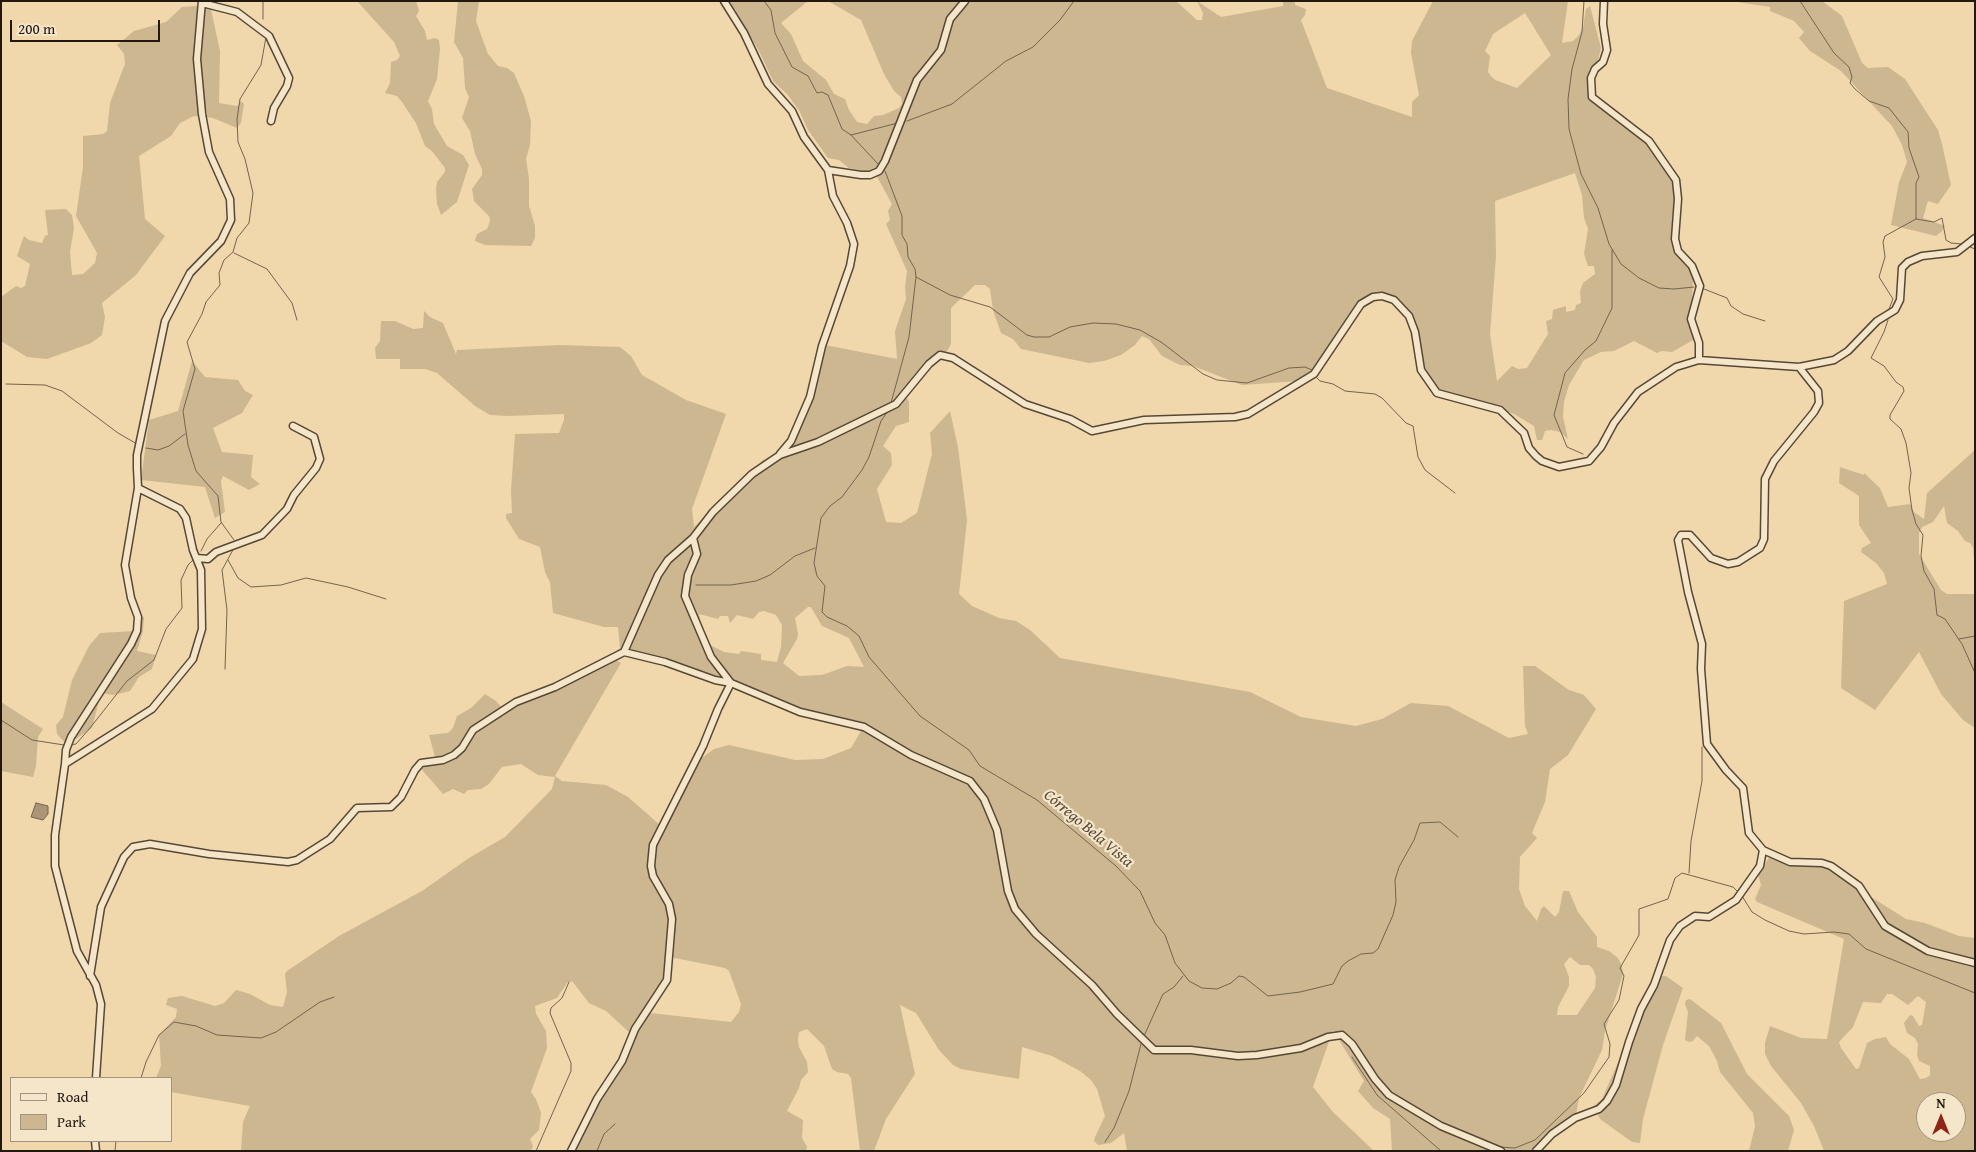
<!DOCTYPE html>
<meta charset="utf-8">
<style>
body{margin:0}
#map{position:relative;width:1976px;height:1152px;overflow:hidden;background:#f0d7ac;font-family:"Gentium Book Plus",serif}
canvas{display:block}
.frame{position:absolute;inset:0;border:2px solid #221810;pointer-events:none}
.legend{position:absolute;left:10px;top:1077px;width:162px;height:65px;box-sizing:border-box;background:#f5e5c9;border:1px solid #a1937f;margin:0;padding:6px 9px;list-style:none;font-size:15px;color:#221810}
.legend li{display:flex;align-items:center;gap:10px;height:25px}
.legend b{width:25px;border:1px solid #a1937f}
.north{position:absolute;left:1916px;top:1092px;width:50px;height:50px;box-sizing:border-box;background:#f5e5c9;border:1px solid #a1937f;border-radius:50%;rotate:0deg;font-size:14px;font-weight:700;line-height:20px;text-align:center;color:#221810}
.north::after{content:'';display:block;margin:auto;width:18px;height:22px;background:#8f2418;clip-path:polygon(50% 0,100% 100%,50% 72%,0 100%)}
.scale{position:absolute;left:10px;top:20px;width:150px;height:22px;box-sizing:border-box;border:2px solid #221810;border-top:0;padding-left:6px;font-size:15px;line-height:18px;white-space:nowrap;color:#221810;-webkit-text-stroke:4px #f5e5c9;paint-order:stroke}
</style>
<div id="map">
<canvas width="1976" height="1152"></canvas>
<div class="frame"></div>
<ul class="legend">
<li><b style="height:6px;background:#f5e5c9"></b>Road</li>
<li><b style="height:14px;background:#cdb791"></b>Park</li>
</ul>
<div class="north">N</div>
<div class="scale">200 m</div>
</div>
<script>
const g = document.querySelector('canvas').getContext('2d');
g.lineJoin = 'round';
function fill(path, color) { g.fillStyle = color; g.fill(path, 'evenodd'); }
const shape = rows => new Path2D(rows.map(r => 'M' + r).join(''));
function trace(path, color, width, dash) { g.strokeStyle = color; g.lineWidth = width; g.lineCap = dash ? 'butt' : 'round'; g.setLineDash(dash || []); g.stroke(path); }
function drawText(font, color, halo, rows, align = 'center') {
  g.font = font + ' "Gentium Book Plus",serif'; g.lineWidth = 4.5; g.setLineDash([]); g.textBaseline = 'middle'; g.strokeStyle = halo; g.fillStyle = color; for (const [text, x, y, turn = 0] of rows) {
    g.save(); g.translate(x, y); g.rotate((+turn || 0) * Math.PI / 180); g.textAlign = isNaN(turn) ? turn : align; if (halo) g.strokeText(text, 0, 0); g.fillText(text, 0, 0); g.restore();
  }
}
fill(shape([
 [357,1,416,1,419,11,416,16,425,31,427,40,435,38,439,40,440,49,437,79,428,101,432,109,434,124,447,146,463,155,469,165,457,202,441,215,437,204,436,189,437,182,445,172,445,168,432,151,425,146,416,123,402,102,397,96,385,93,390,83,391,62,397,60,400,56,394,42],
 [458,1,479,1,476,21,488,54,498,66,507,68,514,73,524,96,531,121,530,145,526,159,529,179,529,206,535,226,535,238,531,246,485,245,475,241,477,234,487,229,490,221,489,216,474,201,472,189,482,175,482,169,475,154,470,131,462,118,469,97,465,88,463,58,454,42],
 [729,1,808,1,781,23,791,34,803,61,826,80,834,94,845,99,849,110,857,122,867,124,874,116,883,115,899,108,902,104,901,97,894,91,884,74,861,20,828,1,1176,1,1197,20,1202,20,1203,13,1197,1,1221,17,1283,6,1283,1,1295,1,1295,5,1306,9,1305,15,1301,20,1327,88,1412,117,1412,102,1419,95,1411,53,1412,41,1433,1,1568,1,1562,43,1573,41,1579,35,1583,27,1586,9,1590,6,1601,48,1590,92,1616,114,1633,124,1658,149,1674,171,1678,187,1673,226,1681,253,1694,262,1691,318,1695,339,1672,352,1662,351,1657,353,1634,341,1614,351,1601,352,1584,360,1569,385,1564,402,1563,417,1568,439,1560,432,1551,430,1545,431,1542,440,1537,440,1534,426,1514,414,1489,405,1444,398,1434,394,1426,379,1413,330,1402,309,1388,296,1363,301,1347,316,1343,334,1324,362,1299,381,1242,385,1193,366,1180,365,1162,356,1149,339,1142,336,1135,345,1121,355,1104,361,1089,363,1021,349,1013,339,1001,333,993,310,990,289,985,285,975,285,951,308,951,344,946,353,928,365,906,396,909,402,909,422,896,426,883,446,891,453,892,465,877,489,886,522,901,523,917,513,932,454,930,433,950,411,958,447,967,520,959,594,972,606,999,618,1016,621,1030,630,1060,658,1250,692,1301,717,1356,726,1382,719,1411,703,1448,706,1509,738,1528,734,1525,726,1523,666,1535,666,1569,690,1584,695,1596,709,1568,755,1550,769,1545,802,1532,833,1537,838,1520,857,1519,889,1525,906,1537,921,1541,909,1544,906,1555,917,1559,912,1563,891,1569,891,1578,912,1597,937,1597,947,1609,951,1618,958,1622,966,1623,974,1605,1031,1602,1050,1579,1098,1576,1114,1537,1151,1503,1151,1492,1146,1488,1151,1392,1151,1390,1119,1373,1108,1358,1091,1364,1081,1333,1030,1313,1087,1333,1112,1374,1151,1127,1151,1124,1133,1111,1143,1098,1145,1094,1141,1095,1137,1105,1116,1097,1089,1091,1080,1080,1071,1052,1056,1022,1047,1019,1079,961,1069,953,1065,939,1050,916,1013,900,1005,915,1074,886,1119,874,1151,860,1151,851,1078,848,1074,837,1072,832,1069,824,1046,807,1029,799,1032,798,1040,799,1047,807,1062,808,1072,801,1080,799,1088,787,1111,803,1120,802,1138,807,1147,806,1151,574,1151,589,1115,617,1069,631,1034,606,1011,589,1003,572,981,567,983,557,998,535,1006,536,1014,546,1031,547,1048,531,1092,536,1099,541,1113,539,1130,530,1139,533,1146,531,1151,241,1151,243,1122,250,1106,171,1092,171,1078,156,1078,161,1066,159,1035,176,1017,177,1009,166,1005,168,998,182,996,215,1006,224,1003,236,990,250,994,270,1005,283,1007,287,992,285,974,287,971,339,936,422,891,469,858,505,837,552,789,555,777,538,775,521,764,502,767,489,784,481,789,468,790,464,794,453,789,443,794,417,764,435,757,429,735,448,733,453,728,457,716,471,708,485,694,496,701,503,709,610,657,620,648,618,627,604,627,553,613,550,582,545,572,540,547,519,539,506,518,506,514,512,513,511,490,515,434,559,433,564,420,564,414,508,416,490,415,475,406,437,373,425,369,400,369,400,359,376,359,375,348,380,341,381,321,395,321,413,329,423,328,424,311,430,317,443,323,456,354,457,350,559,345,620,347,631,356,642,375,686,400,726,414,692,509,694,527,763,460,793,447,825,345,897,359,895,331,906,299,905,287,907,271,886,224,890,220,888,211,892,204,875,173,849,168,839,160,828,158,808,130,800,112,788,95,773,81,759,51],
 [1525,13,1551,55,1517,88,1495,80,1491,76,1488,72,1490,56,1485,51,1493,34],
 [1575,173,1582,195,1584,218,1588,229,1584,254,1588,266,1594,266,1595,274,1583,283,1580,291,1581,303,1576,305,1575,310,1566,312,1566,306,1553,310,1552,319,1546,321,1548,334,1527,368,1518,369,1512,366,1497,381,1490,334,1496,256,1495,201],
 [808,607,811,607,822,626,849,638,864,667,847,666,822,675,799,676,783,663,797,639,798,634,795,618],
 [764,611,776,615,782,625,781,647,777,662,761,660,761,654,741,651,739,654,724,652,712,646,704,637,699,614,718,619,720,616,728,616,730,623,737,615,753,619,759,612],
 [626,655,748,687,808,712,865,724,851,748,823,759,795,760,729,745,714,749,695,763,660,825,628,797,606,785,562,781,555,776,621,663,616,660],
 [670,957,725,968,729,971,741,1004,739,1012,731,1022,650,1013,654,1001,667,980],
 [1570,957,1580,965,1589,965,1593,969,1596,977,1595,988,1577,1015,1557,1015,1558,1007,1569,986,1569,977,1564,964],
 [1731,1,1822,1,1842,16,1862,63,1868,68,1888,67,1905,79,1938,130,1942,144,1951,185,1938,204,1928,201,1923,218,1945,226,1942,231,1936,236,1891,225,1899,182,1907,162,1902,145,1892,126,1841,71,1810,51,1799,38,1804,32,1794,21,1770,11,1770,7],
 [210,5,220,51,219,103,237,106,241,101,244,104,241,123,237,128,213,118,194,116,180,123,171,136,139,156,145,219,165,236,136,275,102,303,105,317,102,335,91,343,47,359,27,357,1,341,1,297,16,286,21,288,25,286,30,264,17,256,24,236,29,240,42,243,45,236,48,235,45,210,66,209,72,215,74,228,70,252,72,275,83,274,95,263,97,253,76,216,83,167,83,136,103,134,107,131,110,103,125,64,124,54,117,45,134,31,166,22,182,7],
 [192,361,205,377,238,380,245,391,253,395,242,413,213,428,222,452,253,455,251,477,260,484,249,490,223,476,221,481,225,512,215,518,205,487,141,480,149,420,178,411],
 [1975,450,1975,569,1973,548,1970,543,1965,541,1958,531,1947,523,1944,506,1933,522,1922,527,1919,533,1919,554,1941,590,1947,594,1975,594,1975,728,1963,720,1941,694,1919,652,1875,710,1841,688,1844,601,1887,584,1884,573,1876,563,1861,552,1862,548,1871,543,1859,525,1859,496,1839,483,1840,467,1864,475,1864,473,1880,488,1888,507,1910,504,1914,512,1924,519,1927,493],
 [144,617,143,631,137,651,156,655,152,669,139,677,130,691,113,695,101,693,92,728,67,745,57,734,56,725,63,717,72,680,89,646,100,633,134,631,139,619],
 [1,702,43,729,38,737,36,766,33,777,1,771],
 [1773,852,1777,858,1830,866,1871,897,1906,919,1925,923,1959,936,1975,938,1975,1151,1824,1151,1814,1126,1801,1103,1771,1066,1765,1054,1765,1043,1770,1026,1801,1038,1827,1039,1844,939,1757,902,1755,899,1761,885,1758,874],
 [1887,994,1892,994,1908,1005,1918,996,1926,1002,1922,1025,1919,1026,1913,1016,1910,1015,1904,1023,1907,1033,1915,1038,1918,1044,1917,1055,1919,1061,1930,1066,1930,1075,1926,1078,1920,1079,1909,1059,1890,1044,1886,1037,1875,1039,1867,1043,1859,1068,1856,1069,1841,1048,1839,1042,1853,1027,1863,1002,1881,1003],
 [1926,1102,1956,1102,1956,1132,1926,1132],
 [1656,976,1666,976,1683,988,1663,1045,1643,1119,1640,1143,1632,1142,1600,1119,1594,1106,1602,1099],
 [1690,999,1721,1023,1747,1074,1789,1116,1794,1130,1788,1151,1749,1151,1755,1126,1753,1113,1720,1072,1717,1061,1709,1046,1697,1036,1693,1041,1689,1042,1685,1040,1688,1012,1685,1004,1686,1000]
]), '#cdb791');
const water = shape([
 [36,803,48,806,48,814,43,820,31,817,36,803]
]);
fill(water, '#aa9677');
trace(water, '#74644e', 1);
trace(shape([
 [764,1,771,10,775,33,792,67,808,76,817,93,822,92,828,95,842,129,851,135,879,165],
 [1584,1,1582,32,1572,69,1568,99,1569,129,1581,174,1598,208,1609,244,1621,264,1639,278,1659,288,1674,289,1694,287],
 [1800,1,1834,53,1849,67,1852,77,1850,83,1855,89,1869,101,1889,108,1908,132,1909,148,1919,177,1916,183,1916,219],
 [263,19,263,1],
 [907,121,952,104,1006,61,1033,47,1060,20,1074,1],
 [851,135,898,123],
 [885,171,902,216,902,235,907,244,908,257,915,269,916,277,909,337,891,403],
 [1970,247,1975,249],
 [234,253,267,269,292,303,297,320],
 [916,277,950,295,990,307,1027,335,1034,337,1049,337,1070,327,1093,323,1116,324,1140,330,1161,342,1203,374,1217,380,1247,383,1289,368,1305,367,1312,370],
 [1704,289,1727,298,1731,306,1743,314,1765,321],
 [1889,309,1893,299,1879,277,1885,257,1883,242,1885,236,1916,219,1934,222,1942,218,1946,240,1951,243,1962,244],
 [1888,320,1884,332,1871,358,1884,366,1896,382,1903,387,1904,391,1890,415,1890,419,1901,429,1906,443,1911,473,1909,488,1912,510,1916,524,1923,535,1921,556,1924,571,1934,589,1937,615,1945,619,1962,644,1975,673],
 [1317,378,1320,381,1333,384,1345,391,1375,394,1382,398,1406,423,1413,426,1418,457,1425,470,1455,493],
 [6,384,45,385,62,391,118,433,137,444],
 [888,411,881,421,869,457,862,470,842,497,830,506,821,518,814,563,817,576,825,586,822,612,827,617,847,626,859,636,869,657,920,716,969,750,980,766,1037,800,1116,866,1140,891,1155,923,1165,935,1175,963,1189,981,1202,988,1217,989,1231,983,1239,976,1244,977,1268,996,1300,992,1333,984,1342,966,1348,961,1361,954,1373,953,1378,949,1393,915,1396,902,1395,880,1399,867,1414,840,1420,823,1440,822,1458,837],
 [146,448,158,450,169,446,185,434],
 [1583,454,1567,447,1554,415,1565,373,1585,350,1596,341,1612,308,1612,250],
 [234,540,221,522,218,496,196,471,188,445,183,411,195,369,187,342,202,314,206,302,220,285,219,273,224,260,233,252,237,238,249,223,253,193,245,159,238,142,237,119,240,99,261,65,266,37],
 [201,551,207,539,221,523],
 [228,560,238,578,251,587,281,585,306,578,348,587,386,599],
 [696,585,731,585,756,581,770,575,795,556,815,548],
 [1959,639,1975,636],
 [225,669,227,610,222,570,234,548],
 [1,720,32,740,64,745],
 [70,745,76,744,90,728,127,681,154,660,166,629,182,608,181,580,188,565,194,559],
 [1689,873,1691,841,1702,781,1702,747],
 [1742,896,1752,912,1765,920,1789,931,1804,934,1834,932,1849,934,1866,949,1975,993],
 [1144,1036,1163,994,1174,987,1183,976],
 [1352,1057,1377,1095,1441,1151],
 [141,1078,146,1062,159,1035,174,1022,196,1026,217,1035,261,1038,276,1032,320,1002,334,997],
 [1105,1142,1114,1128,1129,1091,1141,1044],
 [1499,1147,1515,1148,1535,1140,1584,1093,1609,1057,1610,1044,1604,1024,1619,1000,1624,976,1620,968,1639,935,1639,909,1668,899,1675,878,1682,873,1733,887,1739,893],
 [115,1151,116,1141],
 [536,1151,571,1071,571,1063,550,1013,551,1008,562,998,569,982],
 [597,1151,604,1134,615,1124]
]), '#74644e', 1);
const minor = shape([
 [724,1,744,33,768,84,792,111,804,137,828,170,833,196,847,223,854,244,850,266,822,346,810,397,791,441,780,454],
 [1604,1,1603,24,1607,50,1603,62,1595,69,1591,78,1592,97,1649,141,1676,180,1678,199,1675,239,1678,251,1692,266,1700,286,1691,319,1699,343,1699,360],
 [202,3,237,12,269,36,289,78,287,86,274,108,271,121],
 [828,170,861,175,870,175,879,171,885,161,917,80,941,50,950,19,965,1],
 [1799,367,1818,391,1819,403,1814,412,1774,461,1765,479,1764,539,1760,548,1738,562,1728,564,1711,558,1690,535,1681,535,1678,540,1688,592,1702,644,1701,669,1707,744,1726,770,1743,788,1749,833,1763,850,1790,862,1822,863,1831,866,1859,886,1885,926,1928,951,1975,963],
 [197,558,208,559,216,552,262,535,287,509,294,495,316,468,320,459,314,437,293,426],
 [624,652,665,662,715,680,731,683,800,712,864,727,911,755,970,781,984,799,997,830,1008,891,1015,909,1036,934,1092,985,1117,1014,1154,1050,1191,1050,1238,1056,1257,1055,1301,1048,1328,1037,1342,1035,1352,1044,1375,1079,1389,1095,1441,1126,1501,1151],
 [65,764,66,750,71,737,131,644,137,631,138,617,131,598,125,565,138,488],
 [90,976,101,907,124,857,133,847,150,844,209,854,288,862,297,860,330,839,357,808,391,807,401,797,415,770,421,763,443,760,454,755,462,748,473,730,516,702,555,687,624,652,658,575,668,560,693,538,713,512,752,474,780,455,818,442,896,404,929,364,940,355,953,358,1025,404,1070,419,1092,431,1144,420,1235,417,1248,414,1314,374,1361,304,1373,297,1382,296,1394,300,1409,316,1415,332,1421,370,1437,393,1500,410,1524,433,1529,448,1536,456,1542,461,1559,467,1589,461,1601,447,1614,423,1638,392,1676,367,1699,360,1799,367,1834,360,1848,351,1877,321,1895,310,1900,300,1902,268,1908,262,1922,256,1957,252,1975,238],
 [96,1078,101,1004,96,985,77,951,55,866,55,835,65,764,152,709,193,659,202,629,201,570,193,550,186,518,180,509,138,488,137,468,137,455,165,321,190,273,221,241,231,220,230,199,209,152,202,114,197,59,202,1],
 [95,1141,96,1151],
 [571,1151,597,1099,622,1061,635,1029,667,980,672,919,669,904,653,876,651,866,653,845,703,746,718,709,731,683,711,657,685,596,688,575,697,554,693,538],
 [1536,1151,1552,1134,1575,1118,1599,1109,1607,1101,1616,1085,1629,1042,1641,1009,1654,985,1670,940,1680,926,1695,916,1709,917,1736,900,1760,866,1763,850]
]);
trace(minor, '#564837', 9);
trace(minor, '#f5e5c9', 6);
drawText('italic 16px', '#584a39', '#f5e5c9', [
 ["Córrego Bela Vista",1088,829,40]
]);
</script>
